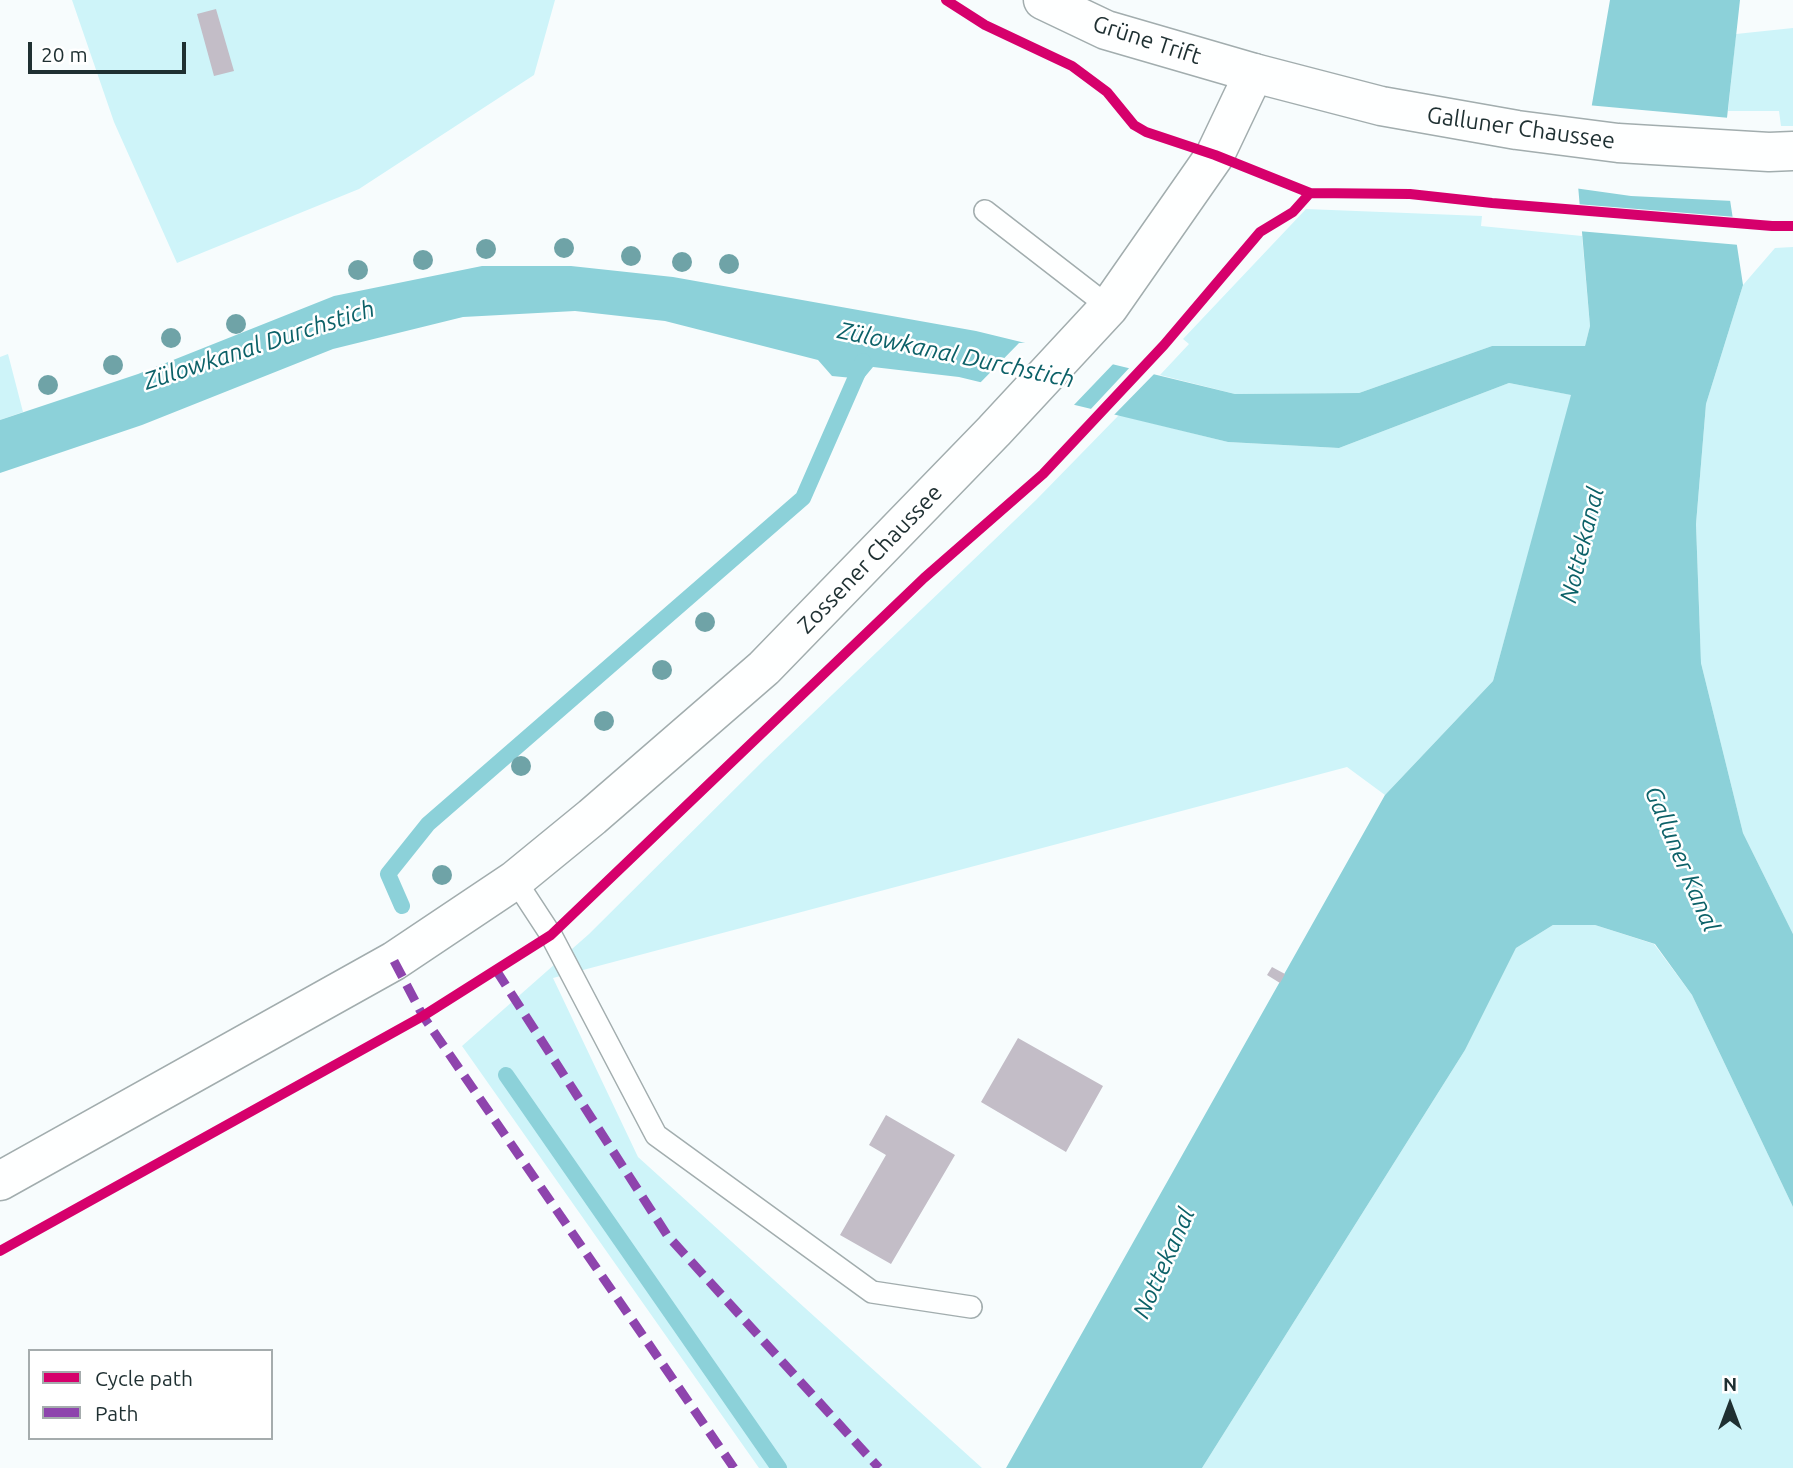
<!DOCTYPE html>
<meta charset="utf-8">
<style>
body{margin:0}
#map{position:relative;width:1793px;height:1468px;overflow:hidden;background:#f7fcfd;font-family:Ubuntu,sans-serif}
canvas{display:block}
.legend{position:absolute;left:28px;top:1349px;width:245px;height:91px;box-sizing:border-box;background:#fff;border:2px solid #a5acad;margin:0;padding:9px 12px;list-style:none;font-size:21px;color:#1f3032}
.legend li{display:flex;align-items:center;gap:14px;height:35px}
.legend b{width:35px;border:2px solid #a5acad}
.north{position:absolute;left:1695px;top:1370px;width:70px;height:70px;-webkit-text-stroke:5px #fff;paint-order:stroke;rotate:0deg;font-size:19px;font-weight:700;line-height:28px;text-align:center;color:#1f3032}
.north::after{content:'';display:block;margin:auto;width:24px;height:32px;background:#1f3032;clip-path:polygon(50% 0,100% 100%,50% 72%,0 100%)}
.scale{position:absolute;left:28px;top:42px;width:158px;height:32px;box-sizing:border-box;border:4px solid #1f3032;border-top:0;padding-left:9px;font-size:21px;line-height:24px;white-space:nowrap;color:#1f3032;-webkit-text-stroke:5px #fff;paint-order:stroke}
</style>
<div id="map">
<canvas width="1793" height="1468"></canvas>
<ul class="legend">
<li><b style="height:9px;background:#d6006c"></b>Cycle path</li>
<li><b style="height:9px;background:#8e44ad"></b>Path</li>
</ul>
<div class="north">N</div>
<div class="scale">20 m</div>
</div>
<script>
const g = document.querySelector('canvas').getContext('2d');
g.lineJoin = 'round';
function fill(path, color) { g.fillStyle = color; g.fill(path, 'evenodd'); }
const shape = rows => new Path2D(rows.map(r => 'M' + r).join(''));
function trace(path, color, width, dash) { g.strokeStyle = color; g.lineWidth = width; g.lineCap = dash ? 'butt' : 'round'; g.setLineDash(dash || []); g.stroke(path); }
function drawText(font, color, halo, rows, align = 'center') {
  g.font = font + ' Ubuntu,sans-serif'; g.lineWidth = 5; g.setLineDash([]); g.textBaseline = 'middle'; g.strokeStyle = halo; g.fillStyle = color; for (const [text, x, y, turn = 0] of rows) {
    g.save(); g.translate(x, y); g.rotate((+turn || 0) * Math.PI / 180); g.textAlign = isNaN(turn) ? turn : align; if (halo) g.strokeText(text, 0, 0); g.fillText(text, 0, 0); g.restore();
  }
}
fill(shape([
 [72,0,555,0,534,75,359,189,177,263,114,122],
 [1793,28,1793,126,1781,126,1779,111,1728,111,1736,34],
 [1306,209,1482,216,1481,226,1582,236,1590,326,1585,346,1492,346,1359,393,1235,394,1160,375,1189,344,1183,339],
 [1793,247,1793,934,1743,833,1701,663,1696,524,1706,404,1743,285,1775,248],
 [8,354,23,412,0,420,0,357],
 [1509,383,1572,395,1493,681,1385,795,1347,767,553,978,638,1157,982,1468,759,1468,462,1046,589,934,765,759,1036,500,1119,415,1228,442,1339,448],
 [1553,925,1595,925,1654,944,1692,995,1793,1207,1793,1468,1202,1468,1465,1050,1516,948]
]), '#cef4f9');
fill(shape([
 [1610,0,1740,0,1723,154,1743,285,1706,404,1696,524,1701,663,1743,833,1793,934,1793,1207,1692,995,1655,944,1595,925,1553,925,1516,948,1465,1050,1202,1468,1006,1468,1385,795,1493,681,1571,395,1509,383,1339,448,1228,442,959,377,873,367,863,379,832,376,818,360,665,321,575,311,463,317,333,349,142,425,0,473,0,420,138,374,334,296,482,266,571,266,673,277,976,331,1235,394,1359,393,1492,346,1585,346,1590,326,1578,185]
]), '#8cd1d9');
fill(shape([
 [1587,105,1730,118,1726,154,1733,201,1631,196,1574,188],
 [1576,204,1736,217,1740,245,1578,231],
 [1039,342,1116,361,1072,407,978,385,1019,343],
 [1132,365,1157,371,1112,417,1089,411]
]), '#f7fcfd');
trace(shape([
 [402,906,388,874,428,824,803,498,863,361],
 [506,1075,779,1468]
]), '#8cd1d9', 16);
fill(shape([
 [216,9,234,71,214,76,197,14],
 [1272,967,1285,974,1280,983,1267,975],
 [1018,1038,1103,1086,1066,1152,981,1102],
 [886,1115,955,1155,891,1264,840,1235,886,1155,869,1145]
]), '#c3bdc7');
const service = shape([
 [985,211,1109,307],
 [515,880,551,935,656,1135,872,1292,971,1307]
]);
const secondary = shape([
 [1043,0,1106,30,1254,73]
]);
const primary = shape([
 [0,1181,394,961,515,880,592,817,764,668,994,431,1109,307,1215,155,1254,73,1381,106,1517,130,1618,143,1769,152,1793,151]
]);
trace(service, '#a2adae', 24);
trace(secondary, '#a2adae', 41);
trace(primary, '#a2adae', 41);
trace(service, '#feffff', 21);
trace(secondary, '#feffff', 38);
trace(primary, '#feffff', 38);
trace(shape([
 [394,961,423,1016,734,1468],
 [496,970,667,1235,879,1468]
]), '#8e44ad', 9, [18, 9]);
trace(shape([
 [946,0,985,25,1072,66,1107,92,1134,125,1146,132,1215,155,1310,193,1410,194,1492,203,1772,226,1793,226],
 [0,1251,423,1016,551,935,924,578,1043,474,1164,345,1260,232,1293,212,1310,193]
]), '#d6006c', 10);
g.fillStyle = '#6fa3a7';
for (const [x, y] of [
 [564,248],
 [486,249],
 [631,256],
 [423,260],
 [682,262],
 [729,264],
 [358,270],
 [236,324],
 [171,338],
 [113,365],
 [48,385],
 [705,622],
 [662,670],
 [604,721],
 [521,766],
 [442,875]
]) { g.beginPath(); g.arc(x, y, 10, 0, 2 * Math.PI); g.fill(); }
drawText('23px', '#1f3032', '#fff', [
 ["Grüne Trift",1147,40,18],
 ["Galluner Chaussee",1521,128,8],
 ["Zossener Chaussee",870,559,-46]
]);
drawText('italic 24px', '#0c6168', '#fff', [
 ["Zülowkanal Durchstich",259,345,-18],
 ["Zülowkanal Durchstich",956,355,12],
 ["Nottekanal",1582,545,-76],
 ["Galluner Kanal",1682,859,67],
 ["Nottekanal",1164,1263,-66]
]);
</script>
